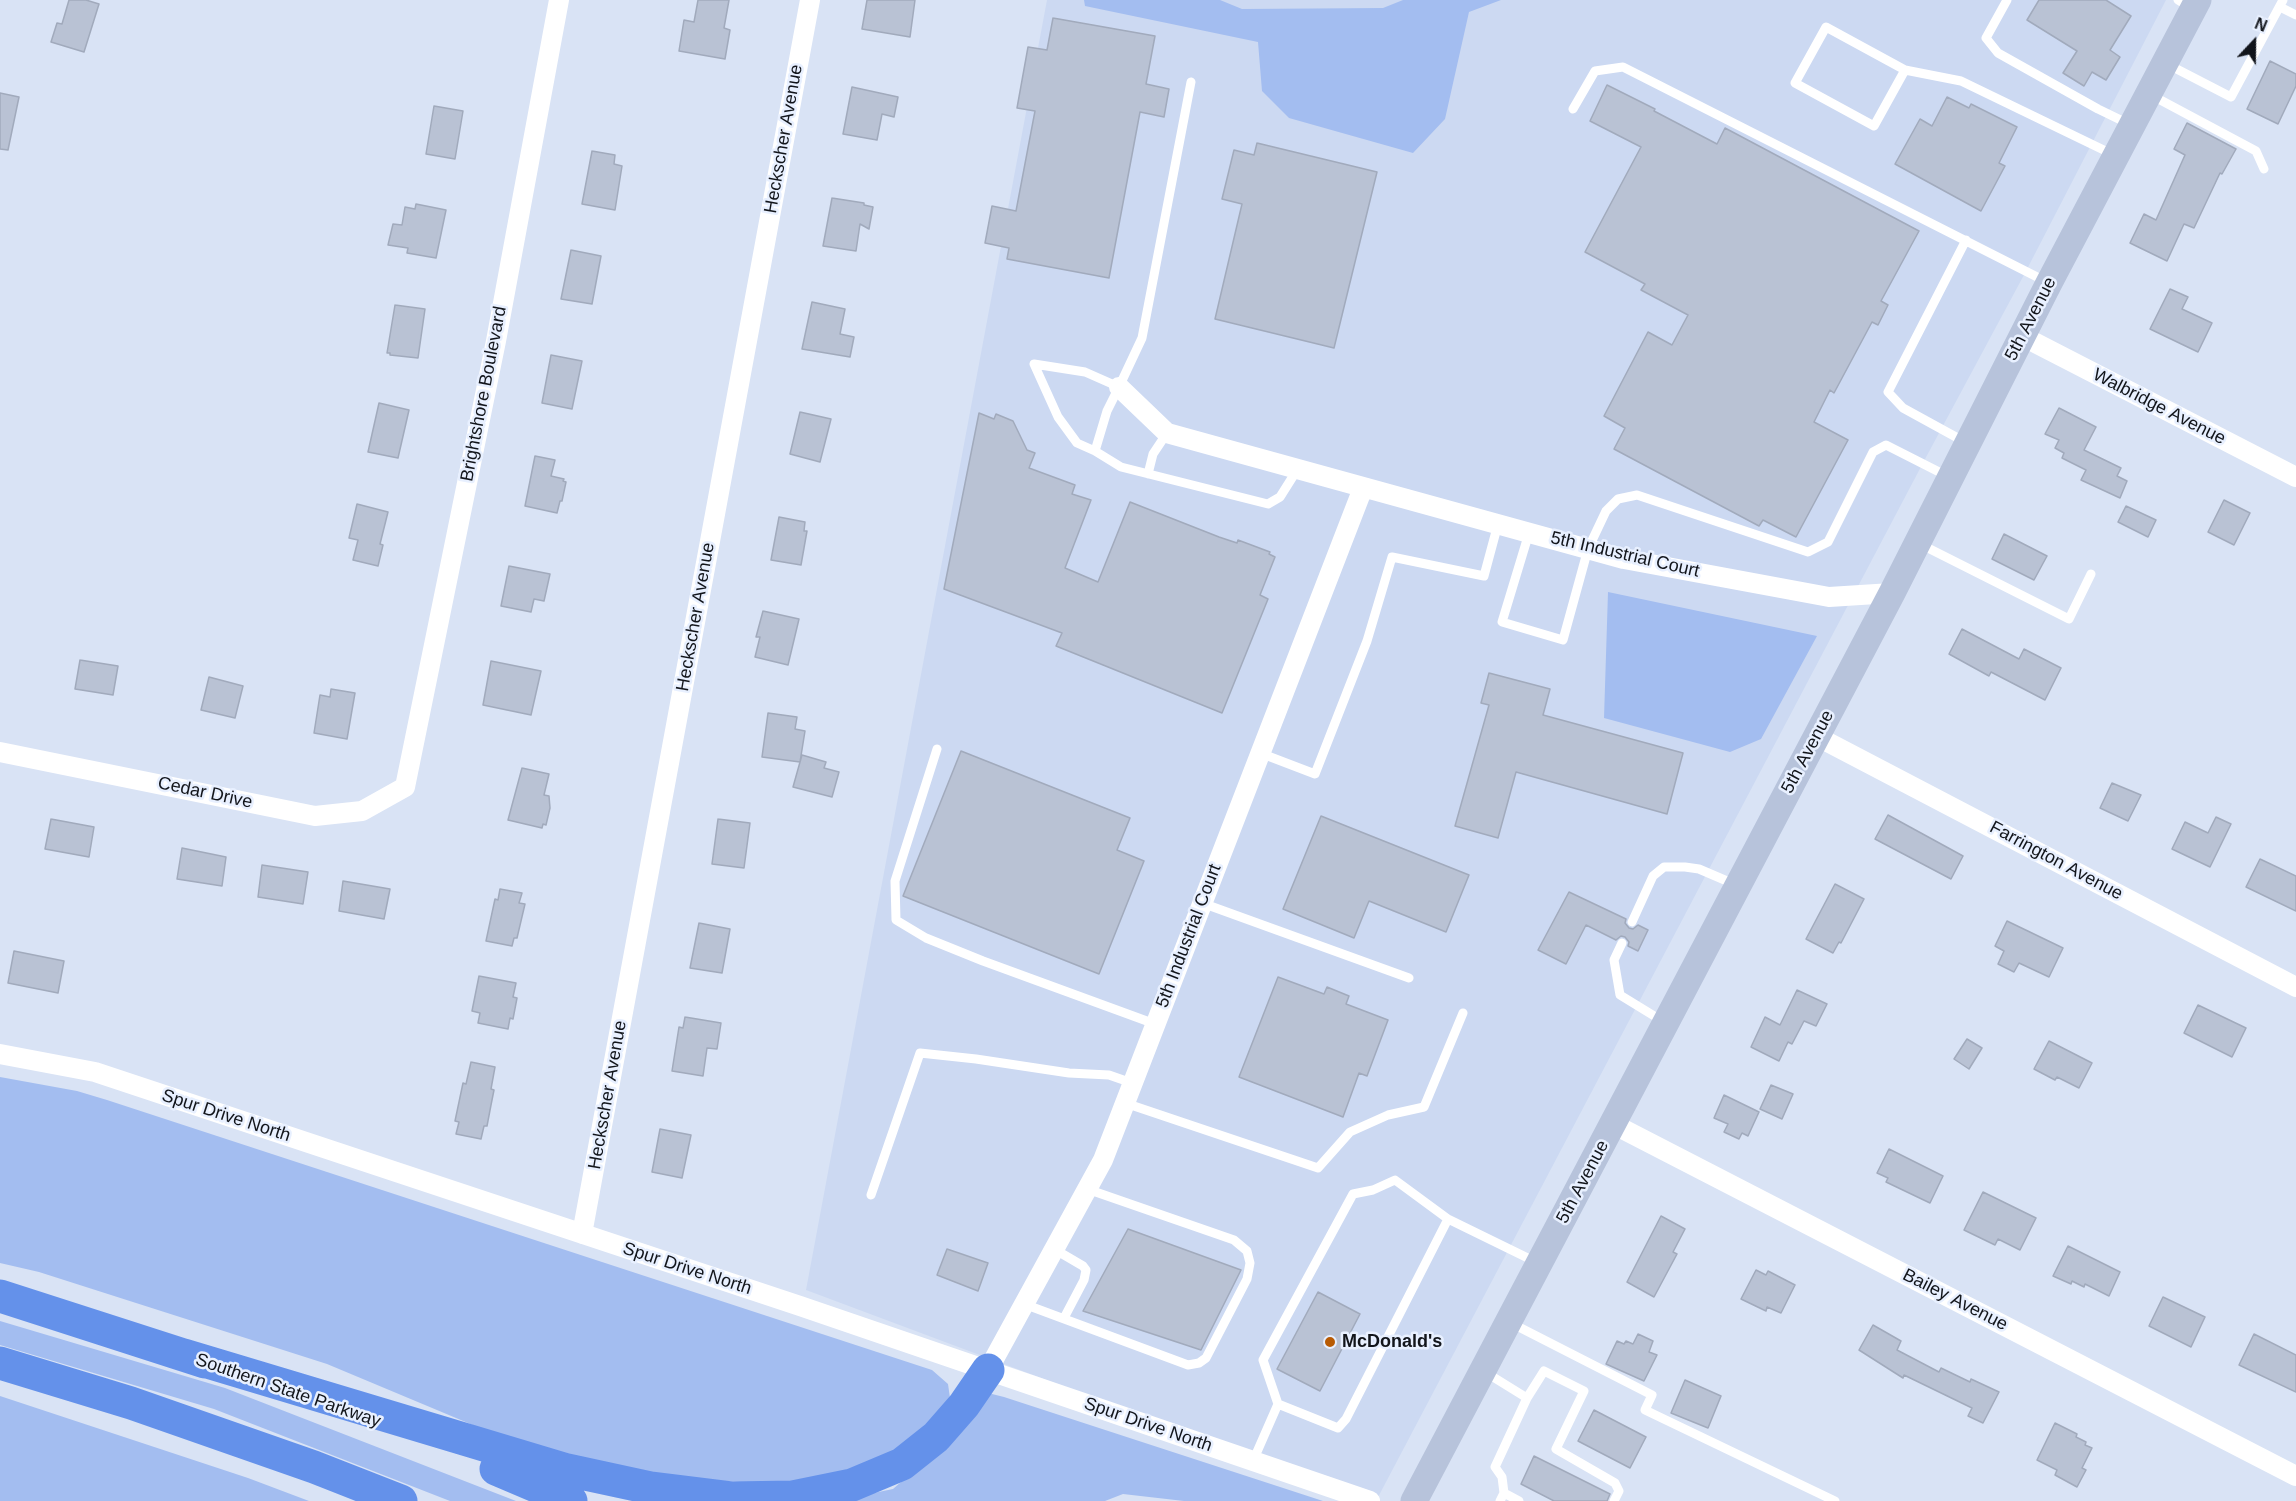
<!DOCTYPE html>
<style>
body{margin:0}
#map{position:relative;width:2296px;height:1501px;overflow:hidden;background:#d9e3f5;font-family:Arial,sans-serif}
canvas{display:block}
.north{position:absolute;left:2224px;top:12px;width:60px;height:60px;-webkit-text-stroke:4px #e8f0ff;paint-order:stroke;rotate:22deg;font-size:16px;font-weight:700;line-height:24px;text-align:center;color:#12151b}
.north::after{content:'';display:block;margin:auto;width:21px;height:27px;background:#12151b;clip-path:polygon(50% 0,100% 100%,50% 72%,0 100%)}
</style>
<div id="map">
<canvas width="2296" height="1501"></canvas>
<div class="north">N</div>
</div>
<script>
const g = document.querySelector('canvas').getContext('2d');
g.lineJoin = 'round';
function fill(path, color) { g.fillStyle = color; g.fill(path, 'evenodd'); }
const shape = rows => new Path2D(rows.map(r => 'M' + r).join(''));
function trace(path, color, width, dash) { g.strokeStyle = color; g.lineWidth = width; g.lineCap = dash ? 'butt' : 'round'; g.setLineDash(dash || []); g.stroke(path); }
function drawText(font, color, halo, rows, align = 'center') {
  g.font = font + ' Arial,sans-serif'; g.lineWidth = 5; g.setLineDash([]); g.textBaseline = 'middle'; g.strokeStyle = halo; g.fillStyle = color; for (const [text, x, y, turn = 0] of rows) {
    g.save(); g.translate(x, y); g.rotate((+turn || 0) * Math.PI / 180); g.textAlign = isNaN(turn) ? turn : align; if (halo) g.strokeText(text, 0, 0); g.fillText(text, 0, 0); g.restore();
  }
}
fill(shape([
 [1047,0,2166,0,2025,273,1924,461,1376,1501,1370,1501,806,1290]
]), '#ccd9f2');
fill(shape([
 [1084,0,1220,0,1242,9,1383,8,1403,0,1501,0,1469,12,1445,119,1413,153,1289,118,1262,91,1258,42,1085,6],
 [1608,592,1817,636,1761,739,1730,752,1604,718],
 [0,1077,77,1091,107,1100,932,1370,948,1384,951,1405,874,1467,785,1485,648,1476,511,1441,327,1364,39,1272,0,1263],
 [0,1321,225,1388,516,1501,450,1501,214,1409,0,1345],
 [988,1393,1004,1397,1323,1501,1184,1501,1123,1494,1105,1501,835,1501,893,1489,933,1454],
 [0,1396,248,1478,309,1501,0,1501]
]), '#a3bdf0');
const building = shape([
 [69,0,86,0,99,4,84,52,51,42,57,23,62,24,69,0],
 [698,0,729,0,724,28,730,30,725,59,679,51,684,20,694,22,698,0],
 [867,0,915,0,910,37,862,29,867,0],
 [2039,0,2106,0,2131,16,2110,50,2120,57,2106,80,2092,72,2084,86,2063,73,2077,51,2027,20,2039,0],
 [1053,18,1155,36,1146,84,1169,89,1164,117,1140,112,1109,278,1007,259,1009,248,985,243,992,206,1016,211,1035,111,1017,108,1028,47,1047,50,1053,18],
 [2270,61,2296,74,2296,86,2278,124,2247,109,2270,61],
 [1607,85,1655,109,1654,111,1717,144,1725,128,1919,231,1881,301,1888,305,1878,325,1872,322,1834,393,1830,390,1814,422,1848,440,1796,537,1763,520,1759,526,1614,449,1625,428,1604,416,1648,332,1672,345,1688,315,1641,290,1645,284,1585,252,1641,147,1590,121,1607,85],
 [852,87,898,97,894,117,882,114,877,140,843,134,852,87],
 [0,93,19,97,8,150,0,149,0,93],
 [1947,97,1969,108,1971,104,2017,127,1999,163,2005,166,1981,211,1895,164,1920,119,1932,126,1947,97],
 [434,106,463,111,455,159,426,154,434,106],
 [2187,123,2236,149,2222,174,2220,173,2194,228,2184,224,2167,261,2130,243,2144,214,2156,220,2185,155,2174,149,2187,123],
 [1257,143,1377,172,1334,348,1215,319,1242,204,1222,199,1234,150,1254,155,1257,143],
 [592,151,615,155,614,164,622,166,615,210,582,204,592,151],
 [832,198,864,203,864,205,873,207,869,229,860,224,856,251,823,246,832,198],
 [416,204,446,210,436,258,407,253,408,248,388,245,393,224,402,225,405,207,415,209,416,204],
 [571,250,601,256,592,304,561,299,571,250],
 [2170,289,2188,297,2182,309,2212,323,2198,352,2150,329,2170,289],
 [812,302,845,309,840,334,854,337,850,357,802,349,812,302],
 [395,305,425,309,418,358,390,355,390,353,387,353,395,305],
 [551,355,582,361,572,409,542,403,551,355],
 [379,403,409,410,398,458,368,452,379,403],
 [2059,408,2096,427,2084,450,2121,468,2117,476,2127,481,2120,498,2081,480,2086,470,2062,458,2064,453,2055,448,2059,440,2045,434,2059,408],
 [800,412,831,419,820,462,790,454,800,412],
 [979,413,994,419,996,414,1013,421,1027,450,1035,453,1029,468,1075,485,1072,494,1091,500,1065,568,1098,582,1130,502,1219,537,1237,543,1238,540,1270,552,1269,554,1275,557,1260,595,1268,599,1222,713,1056,646,1062,633,944,589,979,413],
 [535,456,555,460,551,476,564,479,563,481,566,482,562,501,560,501,557,513,525,506,535,456],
 [2224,500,2250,513,2234,545,2208,532,2224,500],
 [357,504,388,512,380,544,383,545,378,566,353,560,358,540,349,538,357,504],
 [2126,506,2156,520,2148,537,2118,522,2126,506],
 [779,517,805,522,804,531,807,531,801,565,771,560,779,517],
 [2004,534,2047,556,2034,580,1992,559,2004,534],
 [509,566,550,574,544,601,534,599,531,612,501,606,509,566],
 [763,611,799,619,788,665,755,657,760,637,756,637,763,611],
 [1962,629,2019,659,2024,649,2061,668,2045,700,1991,672,1989,676,1949,654,1962,629],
 [80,660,118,666,113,695,75,689,80,660],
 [491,661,541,671,531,715,483,705,491,661],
 [1489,673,1550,689,1543,715,1683,753,1667,814,1516,772,1498,838,1455,826,1489,705,1481,703,1489,673],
 [209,677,243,686,235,718,201,710,209,677],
 [331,689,355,693,347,739,314,733,320,695,330,697,331,689],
 [768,713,797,717,795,729,805,731,800,762,802,755,826,762,824,768,839,772,832,797,793,787,800,762,762,757,768,713],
 [961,751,1130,818,1117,850,1144,861,1099,974,903,896,961,751],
 [522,768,549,774,544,795,549,796,550,808,546,825,543,824,542,828,508,820,522,768],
 [2112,783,2141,795,2128,821,2100,808,2112,783],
 [1888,815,1963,856,1951,879,1875,839,1888,815],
 [1321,816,1469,875,1446,932,1369,901,1354,938,1283,909,1321,816],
 [2216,817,2231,824,2210,867,2172,849,2185,822,2208,833,2216,817],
 [51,819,94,827,89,857,45,849,51,819],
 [718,819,750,823,744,868,712,864,718,819],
 [182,848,226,857,222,886,177,879,182,848],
 [2260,859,2296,876,2296,911,2246,887,2260,859],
 [262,865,308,872,303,904,258,897,262,865],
 [343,881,390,889,384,919,339,911,343,881],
 [1835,884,1864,899,1841,943,1839,942,1833,953,1806,939,1835,884],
 [500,889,522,893,519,903,525,904,517,938,514,938,512,946,486,941,495,899,498,900,500,889],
 [1569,892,1626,919,1625,923,1629,928,1633,929,1638,925,1648,930,1638,951,1628,946,1629,942,1625,937,1621,936,1616,940,1586,925,1566,964,1538,950,1569,892],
 [2007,921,2063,948,2049,977,2019,963,2014,972,1998,964,2004,951,1995,946,2007,921],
 [699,923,730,929,722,973,690,968,699,923],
 [14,951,64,961,58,993,8,983,14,951],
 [479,976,516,983,513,997,517,998,513,1019,510,1018,508,1029,478,1023,480,1013,472,1011,479,976],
 [1278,977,1324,994,1327,987,1349,996,1346,1004,1388,1020,1367,1076,1359,1073,1343,1117,1239,1077,1278,977],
 [1797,990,1827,1004,1816,1026,1804,1021,1792,1044,1788,1042,1779,1061,1751,1047,1765,1017,1780,1025,1797,990],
 [2198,1005,2246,1028,2232,1057,2184,1033,2198,1005],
 [685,1017,721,1023,717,1049,707,1048,703,1076,672,1071,679,1027,683,1028,685,1017],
 [1967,1039,1982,1048,1969,1069,1954,1059,1967,1039],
 [2049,1041,2092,1063,2079,1088,2057,1077,2055,1080,2034,1069,2049,1041],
 [471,1062,495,1067,491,1089,494,1090,491,1105,487,1126,484,1126,481,1139,456,1134,459,1122,455,1121,463,1083,466,1084,471,1062],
 [1771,1085,1793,1094,1782,1119,1760,1109,1771,1085],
 [1724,1095,1759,1112,1748,1136,1742,1133,1739,1139,1724,1132,1728,1124,1714,1118,1724,1095],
 [660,1129,691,1135,682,1178,652,1172,660,1129],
 [1889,1149,1943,1176,1930,1203,1886,1182,1888,1178,1877,1173,1889,1149],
 [1983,1192,2036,1218,2020,1250,1998,1239,1995,1245,1964,1230,1983,1192],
 [1661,1216,1685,1229,1673,1252,1677,1254,1654,1297,1627,1282,1661,1216],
 [1128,1229,1241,1270,1201,1350,1083,1311,1128,1229],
 [2068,1246,2120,1272,2109,1296,2085,1284,2084,1287,2072,1281,2071,1284,2053,1276,2068,1246],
 [947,1249,988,1263,978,1291,937,1275,947,1249],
 [1756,1270,1766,1275,1768,1271,1795,1285,1781,1313,1767,1307,1766,1311,1741,1299,1756,1270],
 [1318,1292,1360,1314,1320,1391,1277,1369,1318,1292],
 [2163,1297,2205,1317,2191,1347,2149,1326,2163,1297],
 [1873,1325,1901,1341,1897,1350,1939,1372,1941,1368,1970,1382,1971,1379,1999,1392,1983,1423,1968,1416,1972,1408,1904,1375,1903,1378,1859,1350,1873,1325],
 [1638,1334,1653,1341,1649,1352,1657,1355,1644,1381,1606,1364,1617,1341,1624,1344,1626,1341,1633,1344,1638,1334],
 [2254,1334,2296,1355,2296,1392,2239,1365,2254,1334],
 [1685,1380,1721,1396,1708,1428,1671,1413,1685,1380],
 [1594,1410,1646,1437,1630,1468,1578,1441,1594,1410],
 [2055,1423,2077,1434,2076,1437,2086,1442,2085,1445,2092,1448,2082,1468,2086,1470,2077,1487,2055,1475,2057,1470,2037,1460,2055,1423],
 [1534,1456,1610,1494,1607,1501,1554,1501,1521,1484,1534,1456]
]);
fill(building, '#b9c2d4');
trace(building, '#a1aabc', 1.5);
trace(shape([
 [2007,0,1986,38,1998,53,2098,109,2131,125],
 [2178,0,2191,8],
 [2280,7,2296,15],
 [2167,64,2231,97,2283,0],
 [1905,70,1874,126,1795,83,1826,27,1905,70,1961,81,2114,155],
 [2151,95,2256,151,2264,169],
 [1573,109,1595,71,1623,67,2047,282],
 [1119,387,1085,372,1034,364,1058,417,1077,443,1095,451,1107,411,1119,387,1142,338,1191,82],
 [1965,442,1903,408,1888,392,1966,240],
 [1095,451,1121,467,1268,504,1280,497,1297,470],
 [1148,474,1153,454,1167,433],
 [1529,533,1502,622,1563,640,1588,549,1606,511,1618,499,1637,495,1808,552,1828,542,1873,452,1886,445,1949,477],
 [1920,544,2069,619,2091,574],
 [937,749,895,881,896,920,926,938,983,961,1155,1024],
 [1260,753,1315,774,1367,641,1392,557,1484,576,1498,524],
 [1202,903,1409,978],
 [1632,922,1653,876,1664,867,1685,867,1699,869,1734,884],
 [1622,943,1614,960,1620,995,1664,1022],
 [1125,1103,1318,1168,1350,1132,1388,1115,1424,1107,1463,1013],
 [871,1195,920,1053,976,1059,1069,1073,1109,1075,1132,1083],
 [1054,1249,1083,1266,1086,1270,1084,1280,1064,1318],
 [1024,1304,1188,1365,1199,1363,1206,1358,1247,1279,1250,1263,1247,1251,1234,1240,1087,1189],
 [1511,1323,1652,1395,1645,1410,1835,1501],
 [1485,1372,1527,1398,1495,1467,1502,1477,1504,1493,1500,1501],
 [1527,1398,1544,1371,1584,1391,1556,1449,1615,1483,1619,1491,1614,1501],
 [1278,1404,1263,1360,1353,1194,1373,1190,1395,1180,1448,1219],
 [1253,1461,1278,1404,1338,1428,1346,1419,1448,1219,1538,1263],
 [1504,1493,1519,1501]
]), '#fff', 9);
trace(shape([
 [2022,336,2296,477],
 [1119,387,1167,433,1624,559,1829,597,1892,593],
 [1816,736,2296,987],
 [0,752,315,816,362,811,405,787,496,341,559,0],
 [0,1054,95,1072,800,1306,1370,1501],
 [1613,1124,2296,1476],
 [582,1234,810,0],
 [988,1370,1103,1160,1363,488]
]), '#fff', 20);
trace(shape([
 [1414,1501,1892,593,2049,283,2198,0]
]), '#b7c3db', 27);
trace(shape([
 [0,1296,205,1362],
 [184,1355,567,1470,650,1488,731,1498,793,1497,852,1485,902,1464,936,1437,964,1405,988,1370],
 [0,1363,131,1403,314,1467,401,1501],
 [496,1469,571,1501]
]), '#6491ea', 33);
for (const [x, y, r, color] of [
 [1330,1342,6,"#b85b04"]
]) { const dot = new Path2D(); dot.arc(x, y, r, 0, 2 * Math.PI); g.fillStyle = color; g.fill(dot); trace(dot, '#e8f0ff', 2); }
drawText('18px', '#12151b', '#e8f0ff', [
 ["Heckscher Avenue",784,139,-80],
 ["5th Avenue",2031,319,-63],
 ["Brightshore Boulevard",484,394,-79],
 ["Walbridge Avenue",2159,407,27],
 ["5th Industrial Court",1625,555,13],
 ["Heckscher Avenue",696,617,-80],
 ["5th Avenue",1808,752,-62],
 ["Cedar Drive",205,793,12],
 ["Farrington Avenue",2056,861,28],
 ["5th Industrial Court",1189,936,-69],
 ["Heckscher Avenue",608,1095,-80],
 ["Spur Drive North",226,1116,18],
 ["5th Avenue",1583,1182,-62],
 ["Spur Drive North",687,1269,18],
 ["Bailey Avenue",1955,1300,27],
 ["Southern State Parkway",288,1391,19],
 ["Spur Drive North",1148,1425,19]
]);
drawText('bold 18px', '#12151b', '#e8f0ff', [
 ["McDonald's",1342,1342]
], 'left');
</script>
